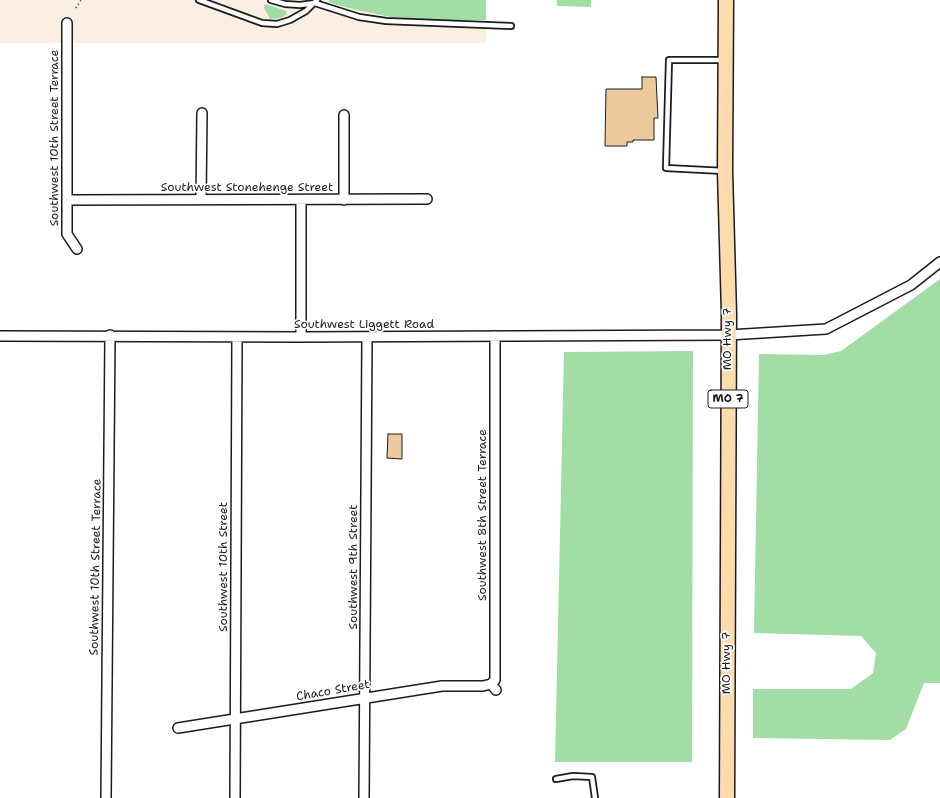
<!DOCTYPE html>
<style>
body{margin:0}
canvas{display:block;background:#fff}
</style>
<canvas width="940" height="798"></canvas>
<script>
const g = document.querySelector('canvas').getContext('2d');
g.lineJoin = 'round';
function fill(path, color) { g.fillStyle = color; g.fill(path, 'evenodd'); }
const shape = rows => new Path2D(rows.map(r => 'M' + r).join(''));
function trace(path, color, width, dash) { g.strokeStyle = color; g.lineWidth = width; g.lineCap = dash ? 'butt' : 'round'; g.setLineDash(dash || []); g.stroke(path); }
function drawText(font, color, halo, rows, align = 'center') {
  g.font = font + ' "Shantell Sans",sans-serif'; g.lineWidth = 3.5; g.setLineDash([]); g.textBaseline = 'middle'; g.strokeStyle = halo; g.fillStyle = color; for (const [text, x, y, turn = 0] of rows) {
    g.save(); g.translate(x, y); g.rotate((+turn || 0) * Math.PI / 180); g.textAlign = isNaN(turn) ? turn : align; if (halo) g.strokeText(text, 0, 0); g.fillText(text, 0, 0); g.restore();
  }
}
fill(shape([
 [0,0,486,0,486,43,0,43]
]), '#faefe2');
fill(shape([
 [329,0,486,0,486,20,442,20,391,17,357,10,334,4,329,2],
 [557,0,591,0,591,7,557,6],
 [266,4,286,11,287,14,281,18,270,19,264,8,264,5],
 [940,279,940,683,924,683,906,729,890,740,753,738,753,689,851,689,873,673,876,653,861,636,754,633,759,354,823,355,841,351],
 [693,351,692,762,555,762,564,352]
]), '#a1dda4');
const building = shape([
 [642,77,656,77,658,118,654,118,654,140,633,140,633,142,627,142,627,146,605,146,606,89,642,89,642,77],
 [388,434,402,434,402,459,387,458,388,434]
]);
fill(building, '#eec99e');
trace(building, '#1c1c1c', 1);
const service = shape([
 [199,0,262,23,277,24,290,20,306,11,317,0],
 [271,0,285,4,300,5,315,3,359,17,386,21,511,26],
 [724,171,666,168,669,60,725,60],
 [556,779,573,776,592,777,595,798]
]);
const minor = shape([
 [67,23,67,234,77,249],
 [201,199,202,113],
 [67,200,427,199],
 [344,200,344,115],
 [301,201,301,337],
 [0,336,301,337,729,335,826,329,911,285,940,262],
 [495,336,495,680,491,684,496,690],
 [178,728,442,686,483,686,491,684],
 [106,798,110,335],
 [235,798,237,337],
 [364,798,367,337]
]);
const primary = shape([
 [726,0,725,171,729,314,727,798]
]);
trace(service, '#1c1c1c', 8);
trace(minor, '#1c1c1c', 12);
trace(primary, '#1c1c1c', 17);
trace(shape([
 [76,8,81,0]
]), '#1c1c1c', 1.5, [1, 3]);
trace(service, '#fff', 4.5);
trace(minor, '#fff', 9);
trace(primary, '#fcdcac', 14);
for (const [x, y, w] of [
 [728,399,40]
]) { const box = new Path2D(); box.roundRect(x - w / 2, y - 9, w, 18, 3); g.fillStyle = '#fff'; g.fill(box); trace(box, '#1c1c1c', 1); }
drawText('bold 11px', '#1c1c1c', null, [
 ["MO 7",728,399]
]);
drawText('12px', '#1c1c1c', '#fff', [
 ["Southwest 10th Street Terrace",55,138,-90],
 ["Southwest Stonehenge Street",247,188],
 ["Southwest Liggett Road",364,325],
 ["MO Hwy 7",728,339,-90],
 ["Southwest 8th Street Terrace",483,515,-90],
 ["Southwest 10th Street Terrace",96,567,-89],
 ["Southwest 10th Street",224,567,-90],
 ["Southwest 9th Street",354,567,-90],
 ["MO Hwy 7",727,663,-90],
 ["Chaco Street",333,691,-10]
]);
</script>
